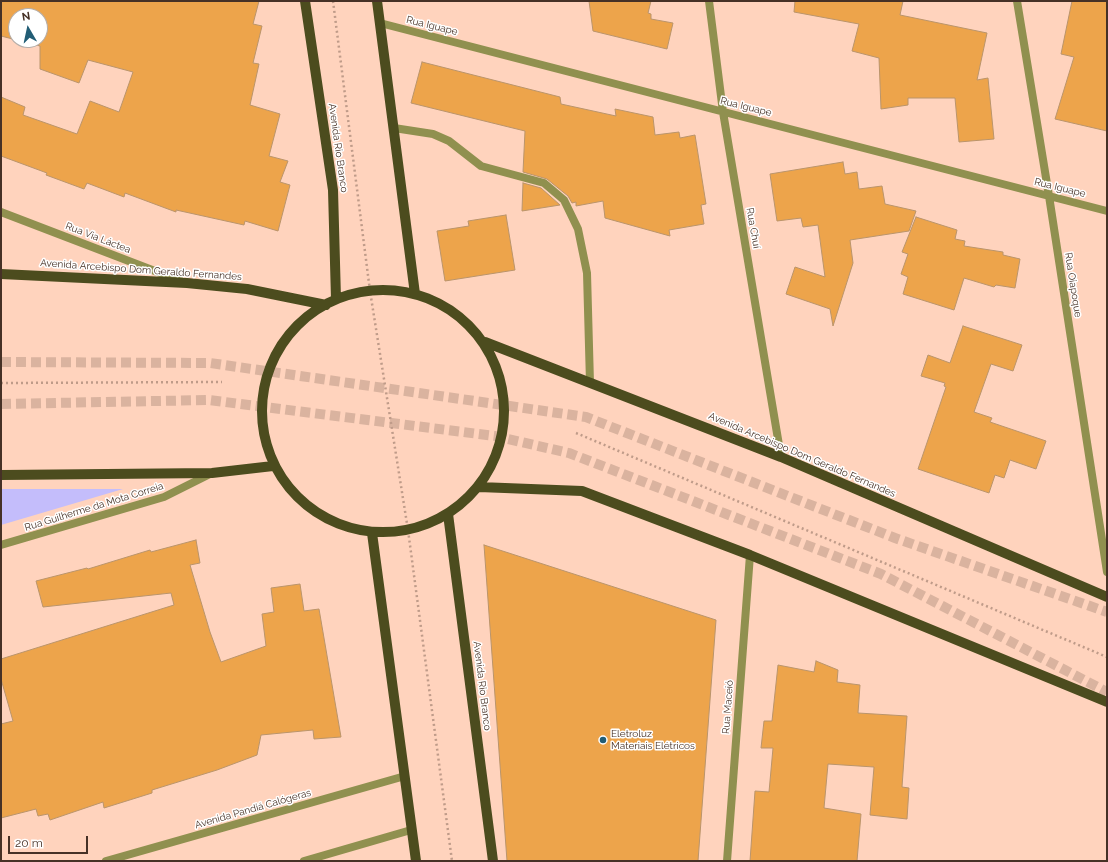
<!DOCTYPE html>
<meta charset="utf-8">
<style>
body{margin:0}
#map{position:relative;width:1108px;height:862px;overflow:hidden;background:#ffd3bd;font-family:Raleway,sans-serif}
canvas{display:block}
.frame{position:absolute;inset:0;border:2px solid #463126;pointer-events:none}
.north{position:absolute;left:8px;top:8px;width:40px;height:40px;box-sizing:border-box;background:#fff;border:1px solid #b5ada8;border-radius:50%;rotate:351deg;font-size:11px;font-weight:700;line-height:16px;text-align:center;color:#463126}
.north::after{content:'';display:block;margin:auto;width:14px;height:18px;background:#225d75;clip-path:polygon(50% 0,100% 100%,50% 72%,0 100%)}
.scale{position:absolute;left:8px;top:836px;width:80px;height:18px;box-sizing:border-box;border:2px solid #463126;border-top:0;padding-left:5px;font-size:12px;line-height:14px;white-space:nowrap;color:#463126;-webkit-text-stroke:3px #fff;paint-order:stroke}
</style>
<div id="map">
<canvas width="1108" height="862"></canvas>
<div class="frame"></div>
<div class="north">N</div>
<div class="scale">20 m</div>
</div>
<script>
const g = document.querySelector('canvas').getContext('2d');
g.lineJoin = 'round';
function fill(path, color) { g.fillStyle = color; g.fill(path, 'evenodd'); }
const shape = rows => new Path2D(rows.map(r => 'M' + r).join(''));
function trace(path, color, width, dash) { g.strokeStyle = color; g.lineWidth = width; g.lineCap = dash ? 'butt' : 'round'; g.setLineDash(dash || []); g.stroke(path); }
function drawText(font, color, halo, rows, align = 'center') {
  g.font = font + ' Raleway,sans-serif'; g.lineWidth = 3; g.setLineDash([]); g.textBaseline = 'middle'; g.strokeStyle = halo; g.fillStyle = color; for (const [text, x, y, turn = 0] of rows) {
    g.save(); g.translate(x, y); g.rotate((+turn || 0) * Math.PI / 180); g.textAlign = isNaN(turn) ? turn : align; if (halo) g.strokeText(text, 0, 0); g.fillText(text, 0, 0); g.restore();
  }
}
fill(shape([
 [1,489,123,489,1,525]
]), '#c4bdfb');
const building = shape([
 [1,1,259,1,253,24,262,26,253,63,259,64,250,105,280,114,269,156,288,161,280,182,290,185,278,231,245,221,244,225,176,210,176,212,125,193,124,197,87,183,84,189,46,175,47,173,1,156,1,97,25,107,23,115,77,134,90,101,119,112,133,72,88,60,79,83,40,69,40,46,1,36,1,1],
 [16,16,40,16,40,40,16,40,16,16],
 [589,1,651,1,648,13,651,14,651,19,673,23,667,49,593,31,589,1],
 [795,1,903,1,900,15,987,33,977,80,988,78,994,139,959,142,955,98,908,98,908,105,881,109,879,58,852,51,859,24,794,12,795,1],
 [1072,1,1107,1,1107,131,1055,119,1074,57,1061,54,1072,1],
 [422,62,560,97,561,104,616,116,615,109,653,117,655,135,679,132,680,138,695,135,706,204,701,205,704,224,669,230,670,236,605,218,603,201,576,206,576,202,572,203,568,196,547,179,523,172,525,131,411,103,422,62],
 [843,162,845,174,857,172,859,189,882,186,885,204,916,211,909,231,850,240,853,263,833,326,830,309,786,294,795,267,825,277,818,225,803,227,801,218,777,221,770,174,843,162],
 [523,183,541,188,560,205,522,211,523,183],
 [506,215,515,270,445,281,437,231,469,226,468,221,506,215],
 [916,217,957,230,955,239,965,241,964,246,1003,252,1003,255,1020,259,1015,288,996,285,994,287,964,278,954,310,903,294,908,277,901,274,908,254,902,252,916,217],
 [963,326,1022,345,1013,371,991,364,974,412,992,418,990,422,1046,441,1036,469,1010,460,1004,478,995,475,989,493,918,469,946,387,944,386,945,383,921,376,928,355,950,363,963,326],
 [196,540,200,563,190,565,210,632,221,662,266,646,262,614,274,612,271,588,300,584,304,611,319,609,341,737,314,739,313,730,261,735,257,755,217,770,152,790,152,793,104,808,103,802,50,820,48,814,38,816,36,809,1,818,1,724,13,721,1,679,1,659,174,605,171,593,43,607,36,581,87,568,88,569,150,550,151,552,196,540],
 [484,545,716,620,698,861,507,861,484,545],
 [816,661,838,670,837,682,860,685,858,713,907,716,902,787,909,788,907,819,870,815,874,767,828,764,824,808,861,814,857,861,750,861,755,791,769,792,773,748,761,748,764,721,772,721,778,665,814,672,816,661]
]);
fill(building, '#eda44b');
trace(building, '#ba946b', 1);
trace(shape([
 [1,362,210,363,586,417,895,538,1107,612],
 [1,404,209,400,495,436,569,453,881,574,1107,692]
]), '#dab39f', 10, [10, 5]);
trace(shape([
 [333,1,370,291,408,530,452,861],
 [1,383,222,382],
 [576,433,1107,657]
]), '#bf9b89', 2.5, [2, 3]);
trace(shape([
 [394,128,433,134,449,141,481,166,544,183,564,200,578,229,587,273,590,383]
]), '#90904f', 8);
trace(shape([
 [709,1,723,112,781,457],
 [1017,1,1049,196,1107,572],
 [380,23,1107,211],
 [1,212,181,281],
 [1,545,164,497,210,474],
 [727,861,750,555]
]), '#90904f', 8);
trace(shape([
 [106,861,405,776],
 [304,861,411,830]
]), '#90904f', 8);
trace(shape([
 [305,1,333,190,336,299],
 [377,1,415,294],
 [1,274,187,283,247,289,326,305],
 '262 411a121 121 0 1 1 242 0a121 121 0 1 1-242 0Z',
 [485,342,781,457,1107,597],
 [1,475,212,473,273,466],
 [479,487,582,491,750,555,1107,702],
 [448,514,493,861],
 [372,533,416,861]
]), '#4c4c1e', 10);
for (const [x, y, r, color] of [
 [603,740,4,"#225d75"]
]) { const dot = new Path2D(); dot.arc(x, y, r, 0, 2 * Math.PI); g.fillStyle = color; g.fill(dot); trace(dot, '#fff', 1.5); }
drawText('10px', '#463126', '#fff', [
 ["Rua Iguape",432,26,14],
 ["Rua Iguape",746,107,14],
 ["Avenida Rio Branco",338,148,82],
 ["Rua Iguape",1060,188,14],
 ["Rua Chuí",753,228,80],
 ["Rua Via Láctea",98,238,21],
 ["Avenida Arcebispo Dom Geraldo Fernandes",141,270,4],
 ["Rua Oiapoque",1073,285,81],
 ["Avenida Arcebispo Dom Geraldo Fernandes",802,455,23],
 ["Rua Guilherme da Mota Correia",94,507,-17],
 ["Avenida Rio Branco",482,686,83],
 ["Rua Maceió",728,707,-86],
 ["Avenida Pandiá Calógeras",253,809,-16]
]);
drawText('10px', '#463126', '#fff', [
 ["Eletroluz",611,734],
 ["Materiais Elétricos",611,746]
], 'left');
</script>
